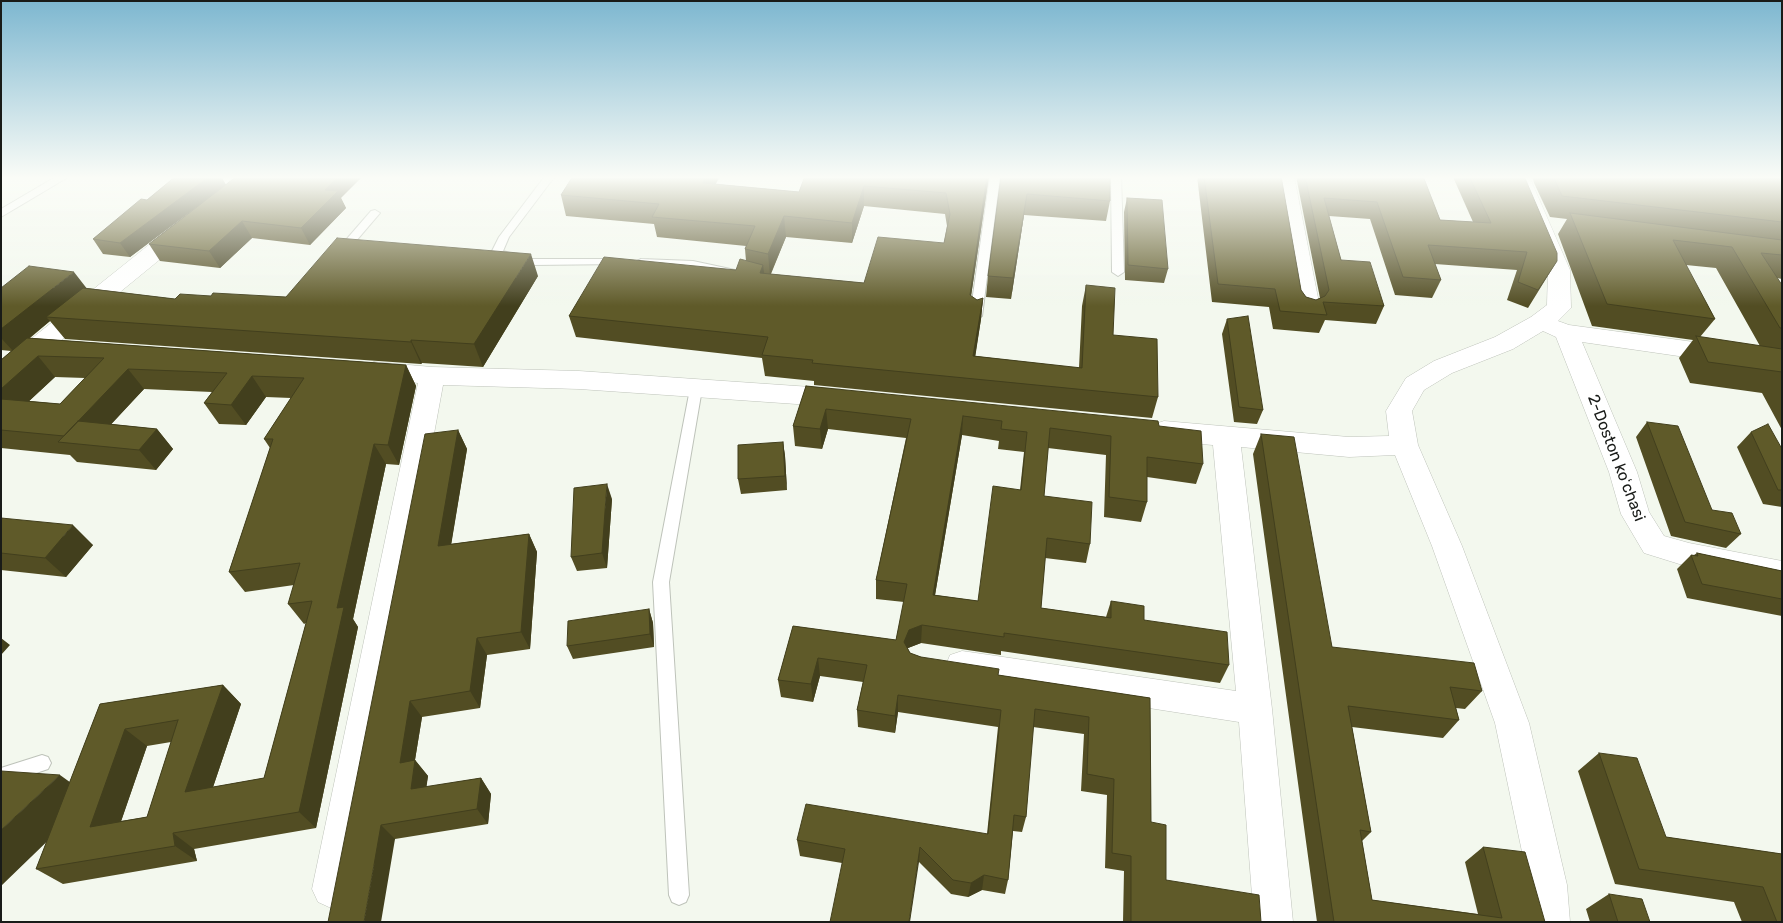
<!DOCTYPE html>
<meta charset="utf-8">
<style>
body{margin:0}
#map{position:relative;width:1783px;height:923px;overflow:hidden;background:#f3f8ee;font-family:Rubik,sans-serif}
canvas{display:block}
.frame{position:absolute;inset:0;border:2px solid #191b18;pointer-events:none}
</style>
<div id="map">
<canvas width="1783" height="923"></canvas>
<div class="frame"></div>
</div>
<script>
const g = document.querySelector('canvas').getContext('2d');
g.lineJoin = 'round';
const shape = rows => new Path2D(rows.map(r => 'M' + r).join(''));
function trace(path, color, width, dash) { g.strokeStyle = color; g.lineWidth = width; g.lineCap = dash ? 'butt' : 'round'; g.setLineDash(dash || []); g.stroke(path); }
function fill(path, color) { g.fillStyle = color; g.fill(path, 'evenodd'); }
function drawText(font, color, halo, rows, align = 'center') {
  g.font = font + ' Rubik,sans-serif'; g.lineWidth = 5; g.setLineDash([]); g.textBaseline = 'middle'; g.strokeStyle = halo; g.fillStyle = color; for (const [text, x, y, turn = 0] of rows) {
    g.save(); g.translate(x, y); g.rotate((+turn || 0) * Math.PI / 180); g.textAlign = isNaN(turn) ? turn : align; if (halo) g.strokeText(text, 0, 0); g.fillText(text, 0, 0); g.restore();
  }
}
const service = shape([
 [57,176,70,176,1,217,1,209,57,176],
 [545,176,555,176,509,237,503,251,532,259,619,259,625,262,623,264,532,265,493,255,491,253,499,237,545,176],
 [990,176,1000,176,982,316,976,320,970,316,990,176],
 [1111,176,1121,176,1124,272,1118,276,1112,272,1111,176],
 [375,210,380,213,356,241,368,250,362,253,358,252,345,241,371,211,375,210],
 [641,259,693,261,735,270,737,272,731,276,693,267,637,264,635,262,641,259],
 [696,385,701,386,702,389,669,582,689,895,686,902,679,905,672,902,669,895,653,582,690,389,691,386,696,385],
 [42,755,48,757,51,763,48,769,1,785,1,768,42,755]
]);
const minor = shape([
 [1274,176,1294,176,1320,308,1316,313,1308,316,1300,313,1296,308,1274,176],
 [1509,176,1529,176,1570,270,1571,308,1558,321,1569,325,1782,354,1782,371,1582,342,1637,472,1649,512,1664,536,1689,543,1782,561,1782,585,1689,567,1644,553,1621,514,1609,472,1556,337,1543,331,1513,349,1452,373,1424,390,1412,411,1418,445,1462,546,1529,723,1567,885,1570,922,1531,922,1529,885,1495,723,1432,546,1395,455,1349,457,1241,447,1272,709,1293,922,1254,922,1239,722,962,679,950,675,946,665,950,655,962,651,1236,691,1213,445,1164,441,1155,438,1151,431,1155,424,1164,421,1349,437,1389,436,1386,411,1406,378,1434,361,1495,337,1531,317,1547,305,1548,270,1509,176],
 [183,222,191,224,194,229,191,234,10,382,1,385,1,363,175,224,183,222],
 [374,362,432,367,579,371,840,389,849,392,853,398,849,404,840,407,579,389,443,385,350,889,344,902,331,908,318,902,312,889,418,383,365,377,361,371,365,365,374,362]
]);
trace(service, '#bec3ba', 2);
trace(minor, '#bec3ba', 1);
fill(service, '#fff');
fill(minor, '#fff');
fill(shape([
 [176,176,221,176,226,185,130,257,103,254,93,239,147,200],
 [237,176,341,198,346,208,310,245,252,238,220,268,160,261,149,244],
 [805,176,989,176,971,296,977,300,983,298,981,319,975,356,1079,368,1082,306,1086,285,1113,335,1158,397,1152,418,814,385,814,381,765,376,762,358,576,337,569,316,736,270,746,261,745,249,746,246,657,237,654,224,566,216,561,195,716,184,799,192],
 [864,206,945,214,947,226,944,243,864,283,771,274,786,237,852,243],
 [1001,176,1110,201,1106,221,1024,215,1011,299,986,297,988,276],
 [1197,176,1281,176,1301,290,1306,297,1316,300,1320,298,1296,176,1423,176,1440,220,1473,222,1453,177,1454,176,1524,176,1557,261,1528,308,1507,300,1517,270,1435,264,1441,280,1432,298,1395,295,1370,219,1329,216,1341,260,1384,306,1376,324,1325,320,1319,333,1273,329,1269,307,1212,302],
 [1532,176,1782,176,1782,279,1777,278,1782,285,1782,430,1762,393,1690,383,1679,358,1693,340,1592,326,1558,234,1567,219,1550,217,1534,183],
 [1686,265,1716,268,1760,346,1700,337,1715,319],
 [1127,198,1168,269,1164,283,1125,280,1124,212],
 [538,276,483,367,422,363,421,364,65,339,50,321,30,338,406,365,416,386,399,465,386,464,353,619,358,627,316,828,194,849,197,861,63,884,36,869,100,704,223,685,241,704,213,787,264,778,306,623,304,624,288,604,294,585,245,592,229,572,270,448,264,439,291,398,266,397,246,425,219,424,204,403,212,392,144,389,111,424,157,429,173,449,156,470,77,462,70,455,1,448,1,360,11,351,1,350,1,288,86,288,175,299,211,296,286,297],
 [55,377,85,378,60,404,29,401],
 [171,742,147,817,121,821,147,746],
 [1227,319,1263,410,1257,424,1234,422,1222,334],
 [806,386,1159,426,1203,464,1196,484,1147,477,1147,502,1141,522,1104,517,1106,455,1048,448,1044,496,1090,544,1086,563,1045,558,1041,608,1106,617,1111,601,1144,620,1229,665,1220,683,1001,651,1001,655,921,643,908,648,908,649,910,653,921,657,998,675,1150,698,1151,822,1166,880,1261,922,1123,922,1124,871,1105,868,1107,795,1081,791,1084,734,1033,727,1026,817,1022,832,1013,831,1008,880,1005,894,982,890,968,897,951,894,919,862,842,863,800,856,797,840,987,834,998,727,898,712,895,733,858,727,857,710,863,682,820,676,813,702,781,697,778,680,793,626,896,640,904,602,876,599,876,580,906,438,828,429,822,449,795,446,793,426],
 [962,435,999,441,998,449,1024,452,1020,490,978,601,935,595],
 [1647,422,1712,510,1741,534,1726,548,1671,536,1636,437],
 [458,430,467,449,451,544,529,534,537,552,530,649,487,655,480,708,422,717,415,760,428,776,426,787,481,778,491,794,488,824,395,839,328,922],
 [1751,432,1782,449,1782,507,1763,504,1737,447],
 [1261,434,1332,647,1482,691,1465,709,1456,708,1459,720,1443,738,1352,727,1371,832,1362,841,1372,900,1478,914,1465,862,1483,847,1545,922,1317,922,1253,454],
 [783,442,785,456,787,490,741,494,738,479],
 [612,499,607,568,577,571,571,557],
 [1,518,93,545,66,577,1,570],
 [1697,553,1782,571,1782,616,1687,598,1677,569,1691,555,1694,555],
 [649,609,653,623,654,647,573,659,567,646],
 [1599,753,1666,837,1782,854,1782,922,1742,922,1734,902,1615,884,1578,771],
 [1609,894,1650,922,1590,922,1586,909]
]), '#524d23');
fill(shape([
 [210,176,221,176,226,185,130,257,120,243],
 [339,176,363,176,341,198,346,208,310,245,301,228,325,190],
 [706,176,720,176,706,203,703,183],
 [987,176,989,176,968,316,970,295],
 [864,186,864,206,852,243,852,223],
 [1027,194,1024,215,1011,299,1013,278],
 [784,216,786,237,770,275,768,254],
 [242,221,252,238,220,268,209,251],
 [531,254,538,276,483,367,474,344],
 [763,265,766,286,760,273],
 [74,272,88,290,46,317,50,321,13,351,1,338,1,329],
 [983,298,981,319,972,378,973,356],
 [411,340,422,363,421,364,411,342],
 [38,356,55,377,11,418,1,408,1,389],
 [406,365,416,386,399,465,388,445],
 [128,369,144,389,92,445,64,436],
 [252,376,266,397,246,425,231,405],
 [826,409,828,429,822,449,820,429],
 [963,416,962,435,932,613,933,595],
 [157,429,173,449,156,470,139,450],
 [458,430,467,449,448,564,438,546],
 [783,442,785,456,787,490,785,476],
 [374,444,386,464,353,619,358,627,316,828,299,812,337,608],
 [607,484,612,499,607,568,602,553],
 [73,525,93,545,66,577,45,558],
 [529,534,537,552,530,649,521,632],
 [649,609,653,623,654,647,650,634],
 [922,625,921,643,908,648,903,660,904,642,909,630],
 [1,638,10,645,1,655],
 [477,638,487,655,480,708,470,691],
 [818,658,820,676,813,702,811,684],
 [223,685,241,704,206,808,185,792],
 [898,695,898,712,895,733,895,716],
 [410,701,422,717,412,778,400,763],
 [125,729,147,746,114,842,90,827],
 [415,760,428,776,424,805,411,789],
 [60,775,92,798,1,886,1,830],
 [481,778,491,794,488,824,477,809],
 [381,825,395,839,381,922,364,922],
 [173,833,194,849,197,861,175,846],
 [920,847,919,862,910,922,909,922],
 [984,875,982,890,968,897,971,883]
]), '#423f1d');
const building = shape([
 [176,176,210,176,120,243,93,239,141,199,147,200,176,176],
 [237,176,339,176,325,190,338,191,301,228,242,221,209,251,149,244,237,176],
 [573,176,706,176,703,183,799,192,805,176,987,176,970,295,977,300,983,298,973,356,1082,368,1086,285,1115,288,1113,335,1157,339,1158,397,812,363,813,360,762,355,768,337,569,316,604,257,736,270,740,259,763,265,760,273,864,283,878,237,944,243,950,214,946,193,864,186,852,223,784,216,768,254,745,249,755,226,652,217,659,204,561,195,573,176],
 [1001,176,1110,176,1110,201,1027,194,1013,278,988,276,1001,176],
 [1204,176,1281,176,1301,290,1306,297,1316,300,1325,296,1329,290,1305,176,1423,176,1440,220,1491,223,1469,176,1524,176,1557,253,1557,261,1538,290,1518,282,1527,252,1428,245,1441,280,1403,277,1377,202,1324,198,1341,260,1370,262,1384,306,1323,302,1327,315,1280,311,1275,289,1218,284,1204,176],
 [1553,176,1782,176,1782,222,1562,196,1553,176],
 [1127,198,1162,200,1168,269,1128,265,1127,198],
 [1570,213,1782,240,1782,255,1761,253,1782,285,1782,328,1780,328,1732,247,1673,240,1715,319,1607,304,1570,213],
 [337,238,531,254,474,344,411,340,411,342,46,317,83,288,175,299,180,294,211,296,213,293,286,297,337,238],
 [29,266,74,272,1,329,1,288,29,266],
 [1248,316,1263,410,1239,407,1227,319,1248,316],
 [1696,336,1782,349,1782,372,1708,362,1696,336],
 [27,338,406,365,388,445,374,444,337,608,344,607,299,812,173,833,175,846,36,869,100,704,223,685,185,792,264,778,312,601,288,604,300,563,229,572,273,439,264,439,304,378,252,376,231,405,204,403,227,373,128,369,64,436,1,430,1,399,60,404,104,358,38,356,1,389,1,360,27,338],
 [178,720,147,817,90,827,125,729,178,720],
 [806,386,1158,421,1159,426,1201,431,1203,464,1147,457,1147,502,1109,497,1111,436,1050,428,1044,496,1092,502,1090,544,1047,538,1041,608,1111,618,1111,601,1144,606,1144,620,1227,632,1229,665,1004,633,1004,637,922,625,909,630,904,642,910,653,921,657,999,669,998,675,1150,698,1151,822,1166,825,1166,880,1259,895,1261,922,1131,922,1131,856,1112,853,1114,779,1087,774,1089,717,1035,709,1026,817,1014,815,1008,880,984,875,971,883,953,880,920,847,909,922,830,922,845,849,797,840,806,804,988,834,1001,710,898,695,895,716,857,710,867,665,818,658,811,684,778,680,793,626,896,640,907,584,876,580,911,419,826,409,820,429,793,426,806,386],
 [963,416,1002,421,1001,429,1027,432,1021,490,993,486,978,601,933,595,963,416],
 [78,421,157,429,139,450,58,442,78,421],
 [1647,422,1678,426,1712,510,1732,513,1741,534,1685,522,1647,422],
 [1768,424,1782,449,1782,490,1778,490,1751,432,1768,424],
 [458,430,438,546,529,534,521,632,477,638,470,691,410,701,400,763,415,760,411,789,481,778,477,809,381,825,364,922,328,922,425,434,458,430],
 [1261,434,1294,437,1332,647,1474,663,1482,691,1450,687,1459,720,1348,706,1371,832,1360,830,1372,900,1502,918,1483,847,1525,852,1545,922,1334,922,1261,434],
 [783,442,785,476,738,479,738,445,783,442],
 [607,484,602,553,571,557,574,488,607,484],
 [1,518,73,525,45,558,1,553,1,518],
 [1697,553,1782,571,1782,599,1702,584,1691,555,1698,556,1697,553],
 [649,609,650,634,567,646,568,621,649,609],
 [1599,753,1637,758,1666,837,1782,854,1782,922,1777,922,1763,887,1639,869,1599,753],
 [1,771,60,775,1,830,1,771],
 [1609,894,1642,899,1650,922,1618,922,1609,894]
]);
fill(building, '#5f5a29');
trace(building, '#423f1d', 1);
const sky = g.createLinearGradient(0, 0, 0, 306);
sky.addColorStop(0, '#7db7d0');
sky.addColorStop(0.58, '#fafcf7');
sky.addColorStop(1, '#fafcf700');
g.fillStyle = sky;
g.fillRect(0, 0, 1783, 306);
drawText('16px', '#191b18', '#fff', [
 ["2-Doston koʻchasi",1616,458,69]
]);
</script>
